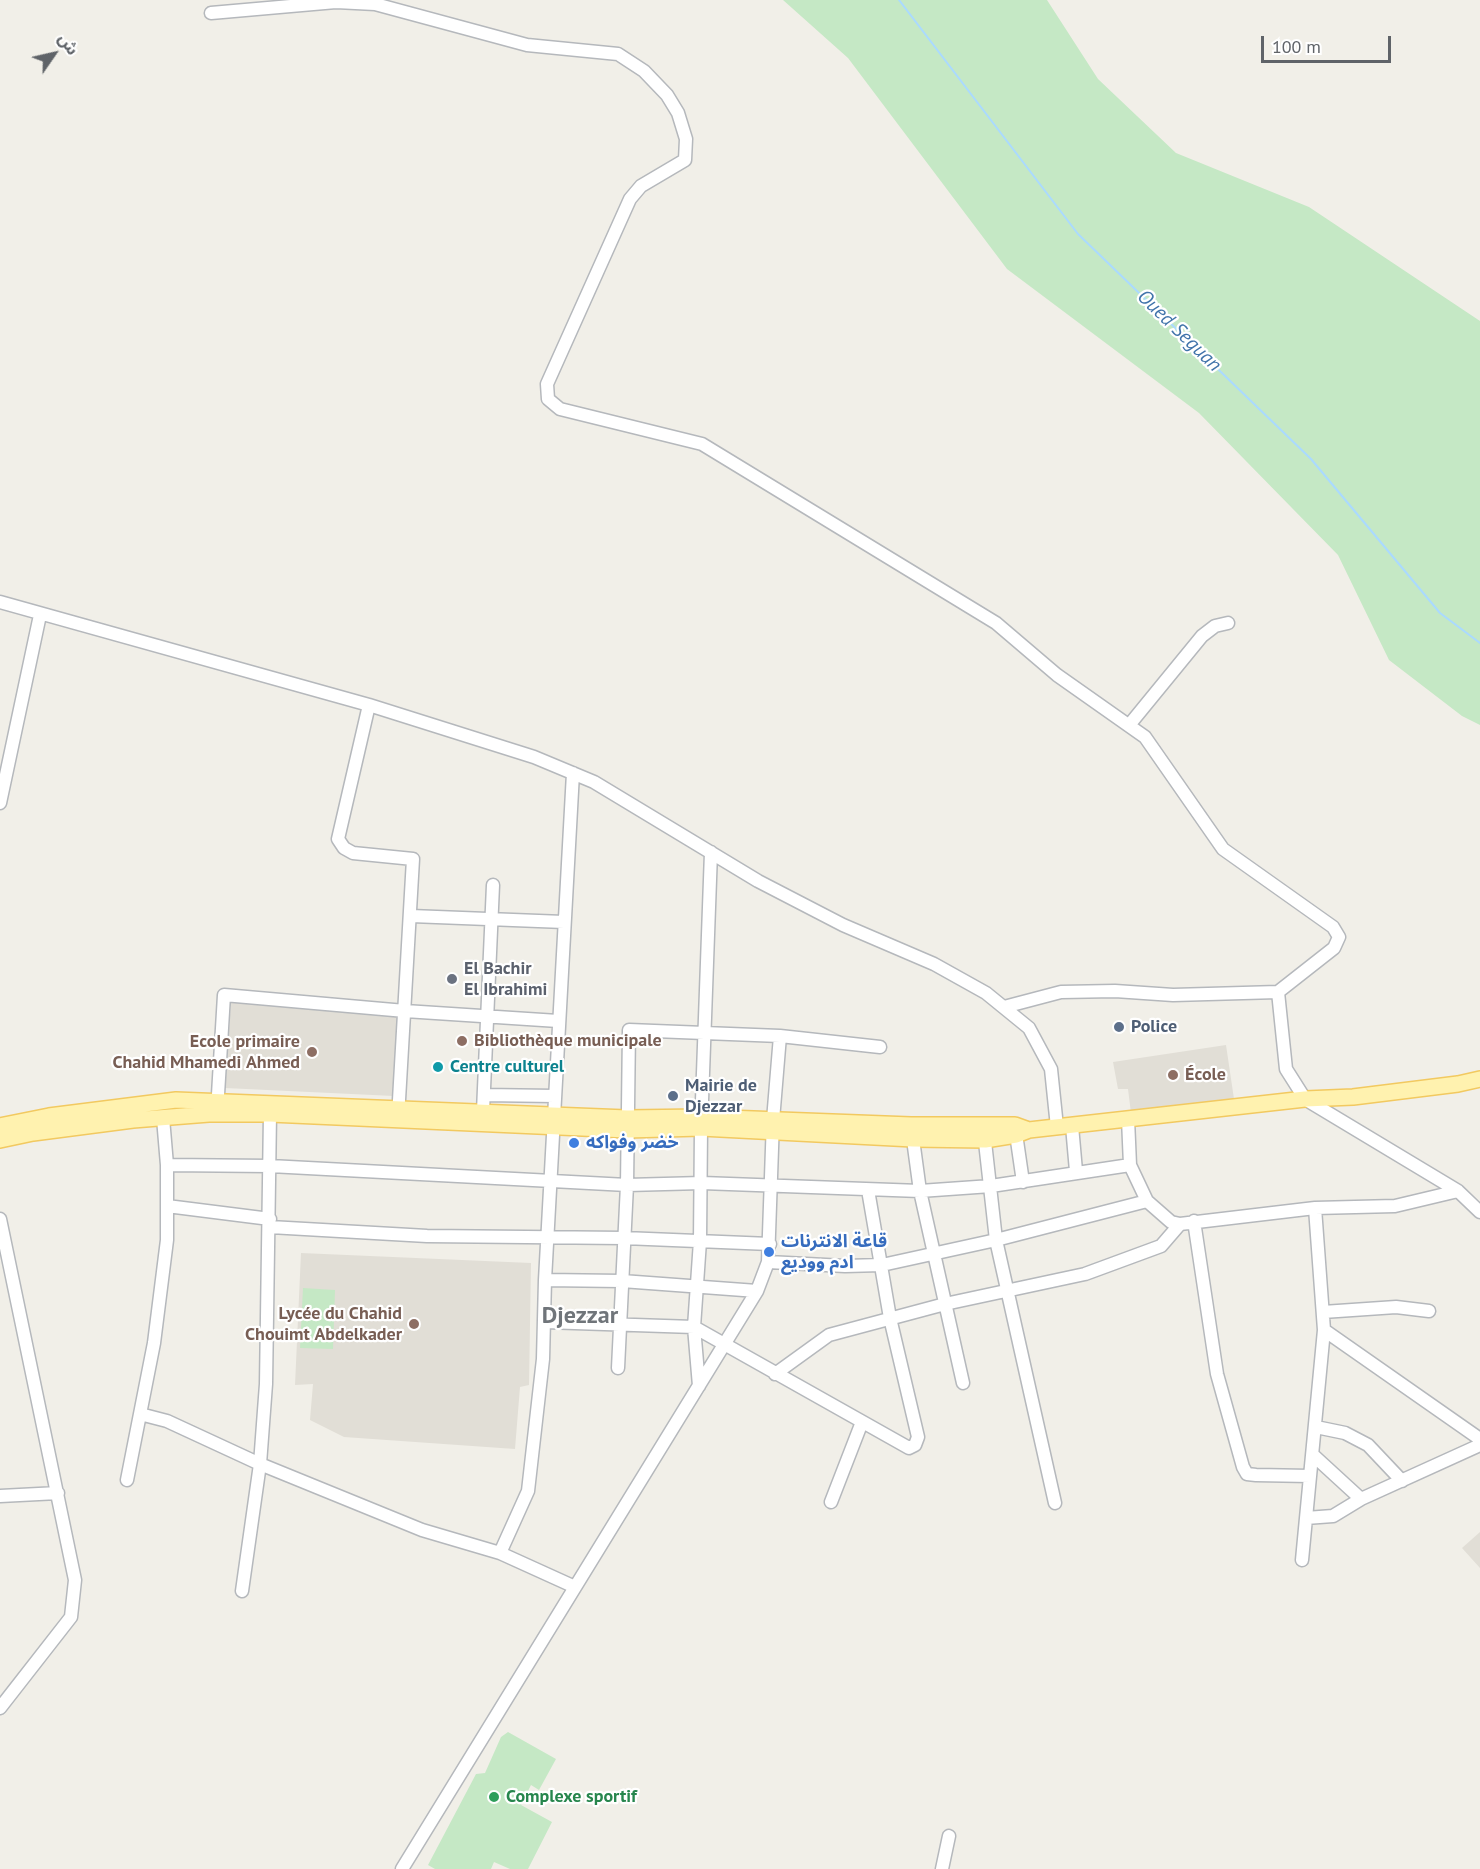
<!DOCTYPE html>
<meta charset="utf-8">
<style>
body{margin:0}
#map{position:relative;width:1480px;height:1869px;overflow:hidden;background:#f1efe8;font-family:"PT Sans","Noto Sans Arabic",sans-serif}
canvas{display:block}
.north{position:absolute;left:24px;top:24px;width:60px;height:60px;-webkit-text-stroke:4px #fff;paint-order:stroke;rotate:56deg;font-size:16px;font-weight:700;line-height:24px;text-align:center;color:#5f6368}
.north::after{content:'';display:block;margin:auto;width:21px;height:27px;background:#5f6368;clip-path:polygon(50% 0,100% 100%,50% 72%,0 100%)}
.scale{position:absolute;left:1261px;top:36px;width:130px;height:27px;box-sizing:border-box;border:3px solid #5f6368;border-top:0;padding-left:8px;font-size:18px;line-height:21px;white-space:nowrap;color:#5f6368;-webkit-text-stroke:4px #fff;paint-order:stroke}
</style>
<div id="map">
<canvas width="1480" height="1869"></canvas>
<div class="north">ش</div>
<div class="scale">100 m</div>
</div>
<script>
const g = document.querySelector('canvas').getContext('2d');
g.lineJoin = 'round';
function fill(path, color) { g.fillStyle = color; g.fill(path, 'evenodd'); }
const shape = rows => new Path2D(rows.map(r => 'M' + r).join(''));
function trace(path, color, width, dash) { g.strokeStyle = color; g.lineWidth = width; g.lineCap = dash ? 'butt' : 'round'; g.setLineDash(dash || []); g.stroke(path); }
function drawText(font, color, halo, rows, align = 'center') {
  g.font = font + ' "PT Sans","Noto Sans Arabic",sans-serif'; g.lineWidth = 4.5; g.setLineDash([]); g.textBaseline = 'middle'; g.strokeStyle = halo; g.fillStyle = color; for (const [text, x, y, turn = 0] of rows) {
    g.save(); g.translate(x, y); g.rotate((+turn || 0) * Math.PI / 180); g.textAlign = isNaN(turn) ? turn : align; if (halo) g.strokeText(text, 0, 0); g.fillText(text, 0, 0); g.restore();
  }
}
fill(shape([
 [231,1002,398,1016,394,1096,225,1088],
 [1226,1045,1234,1099,1131,1113,1128,1089,1118,1089,1113,1062],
 [301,1253,531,1263,529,1385,520,1387,515,1449,344,1437,310,1420,313,1384,295,1385],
 [1480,1532,1480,1568,1462,1548]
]), '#e1ded6');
fill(shape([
 [783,0,1047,0,1098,79,1176,153,1309,207,1480,321,1480,725,1462,716,1389,660,1338,555,1199,413,1007,269,848,58],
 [303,1288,335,1290,333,1349,300,1348],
 [508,1732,556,1759,539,1790,531,1785,521,1805,552,1822,528,1869,510,1869,494,1862,491,1869,435,1869,428,1865,476,1774,485,1773,501,1737]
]), '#c5e8c5');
trace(shape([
 [899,0,1078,234,1311,459,1440,613,1480,643]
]), '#aadaff', 2);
const minor = shape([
 [211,13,336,2,375,4,527,45,618,54,644,71,667,95,678,113,686,139,685,160,641,186,630,199,547,384,548,399,560,409,702,444,996,623,1057,675,1145,737,1223,849,1333,927,1339,937,1334,948,1278,992,1286,1069,1305,1099,1458,1191,1480,1212],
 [0,602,369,705,534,757,594,782,758,881,843,925,934,964,986,993,1029,1028,1051,1069,1057,1127],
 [369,705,338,839,344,848,353,853,413,859,398,1117],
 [1130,724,1202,636,1215,626,1228,623],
 [0,803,40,615],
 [411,916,564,922],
 [1004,1007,1061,992,1115,991,1173,995,1278,992],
 [484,1095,555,1096],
 [217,1111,224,995,405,1011,558,1021],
 [483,1111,493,885],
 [163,1118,167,1165,270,1166,627,1185,702,1183,920,1191,991,1186,1130,1165],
 [1128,1119,1130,1165,1147,1201,1171,1222,1180,1224,1315,1208,1395,1206,1458,1191],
 [1072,1126,1076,1171],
 [1015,1127,1023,1182],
 [912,1132,920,1191,963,1383],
 [984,1133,996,1240,1055,1503],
 [167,1206,270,1219],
 [0,1219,75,1580,71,1617,0,1708],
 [1194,1221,1217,1374,1243,1467,1247,1474,1256,1475,1310,1476],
 [270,1227,427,1236,624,1238,770,1244],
 [768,1262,845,1266,882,1265,996,1240,1147,1201],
 [545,1280,622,1281,757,1291],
 [1323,1312,1396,1307,1429,1311],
 [545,1322,694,1327,909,1448,915,1445,918,1437,890,1318,868,1190],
 [1324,1330,1480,1439],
 [618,1368,627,1185,629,1030,780,1036,880,1047],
 [775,1374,829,1335,945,1304,1085,1274,1161,1246,1180,1224],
 [699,1386,694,1327,700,1241,701,1128,711,852],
 [140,1414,167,1421,260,1464,422,1530,500,1553,575,1587],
 [1316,1427,1345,1433,1368,1445,1402,1481],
 [1313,1455,1361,1499],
 [127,1480,154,1343,167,1240,167,1165],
 [0,1496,58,1493],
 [831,1502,862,1422],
 [1306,1518,1333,1516,1361,1499,1480,1445],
 [500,1553,528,1491,543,1359,545,1280,573,773],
 [1302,1560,1324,1330,1315,1208],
 [242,1591,260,1464,266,1384,270,1114],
 [402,1869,757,1291,768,1262,773,1120,780,1036],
 [942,1869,949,1836]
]);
const major = shape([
 [0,1126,49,1116,176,1100,627,1118,701,1117,911,1125,1015,1125,1026,1129],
 [0,1140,33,1133,133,1120,209,1114,270,1114,627,1130,701,1128,913,1139,985,1140,1016,1135,1029,1130,1305,1099,1353,1097,1458,1084,1480,1079]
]);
trace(minor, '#b5b8bc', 15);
trace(major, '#f2c960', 18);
trace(minor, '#fff', 12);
trace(major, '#fff2af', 15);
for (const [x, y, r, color] of [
 [452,979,6,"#6b7280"],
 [1119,1027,6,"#5c6f8a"],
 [462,1041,6,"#8d6e63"],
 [312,1052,6,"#8d6e63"],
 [438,1067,6,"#0f9aa8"],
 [1173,1075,6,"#8d6e63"],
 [673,1096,6,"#5c6f8a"],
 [574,1143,6,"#3f7fe0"],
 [769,1252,6,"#3f7fe0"],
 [414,1324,6,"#8d6e63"],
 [494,1797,6,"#2e9e5b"]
]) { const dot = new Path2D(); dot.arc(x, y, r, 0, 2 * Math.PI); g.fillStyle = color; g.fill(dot); trace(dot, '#fff', 2); }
drawText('bold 18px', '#5b616d', '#fff', [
 ["El Bachir",464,969],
 ["El Ibrahimi",464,990]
], 'left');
drawText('bold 18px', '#4e5e75', '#fff', [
 ["Police",1131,1027],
 ["Mairie de",685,1086],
 ["Djezzar",685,1107]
], 'left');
drawText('bold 18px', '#785e54', '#fff', [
 ["Bibliothèque municipale",474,1041],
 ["Ecole primaire",300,1042,"right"],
 ["Chahid Mhamedi Ahmed",300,1063,"right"],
 ["École",1185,1075],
 ["Lycée du Chahid",402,1314,"right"],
 ["Chouimt Abdelkader",402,1335,"right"]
], 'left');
drawText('bold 18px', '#0d838f', '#fff', [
 ["Centre culturel",450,1067]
], 'left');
drawText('bold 18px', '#366cbe', '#fff', [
 ["خضر وفواكه",586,1143],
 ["قاعة الانترنات",781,1242],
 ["ادم ووديع",781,1263]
], 'left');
drawText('bold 18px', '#27864d', '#fff', [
 ["Complexe sportif",506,1797]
], 'left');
drawText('italic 20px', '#4174aa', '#fff', [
 ["Oued Seguan",1179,331,44]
]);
drawText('bold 24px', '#70757a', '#fff', [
 ["Djezzar",580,1316]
]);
</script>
